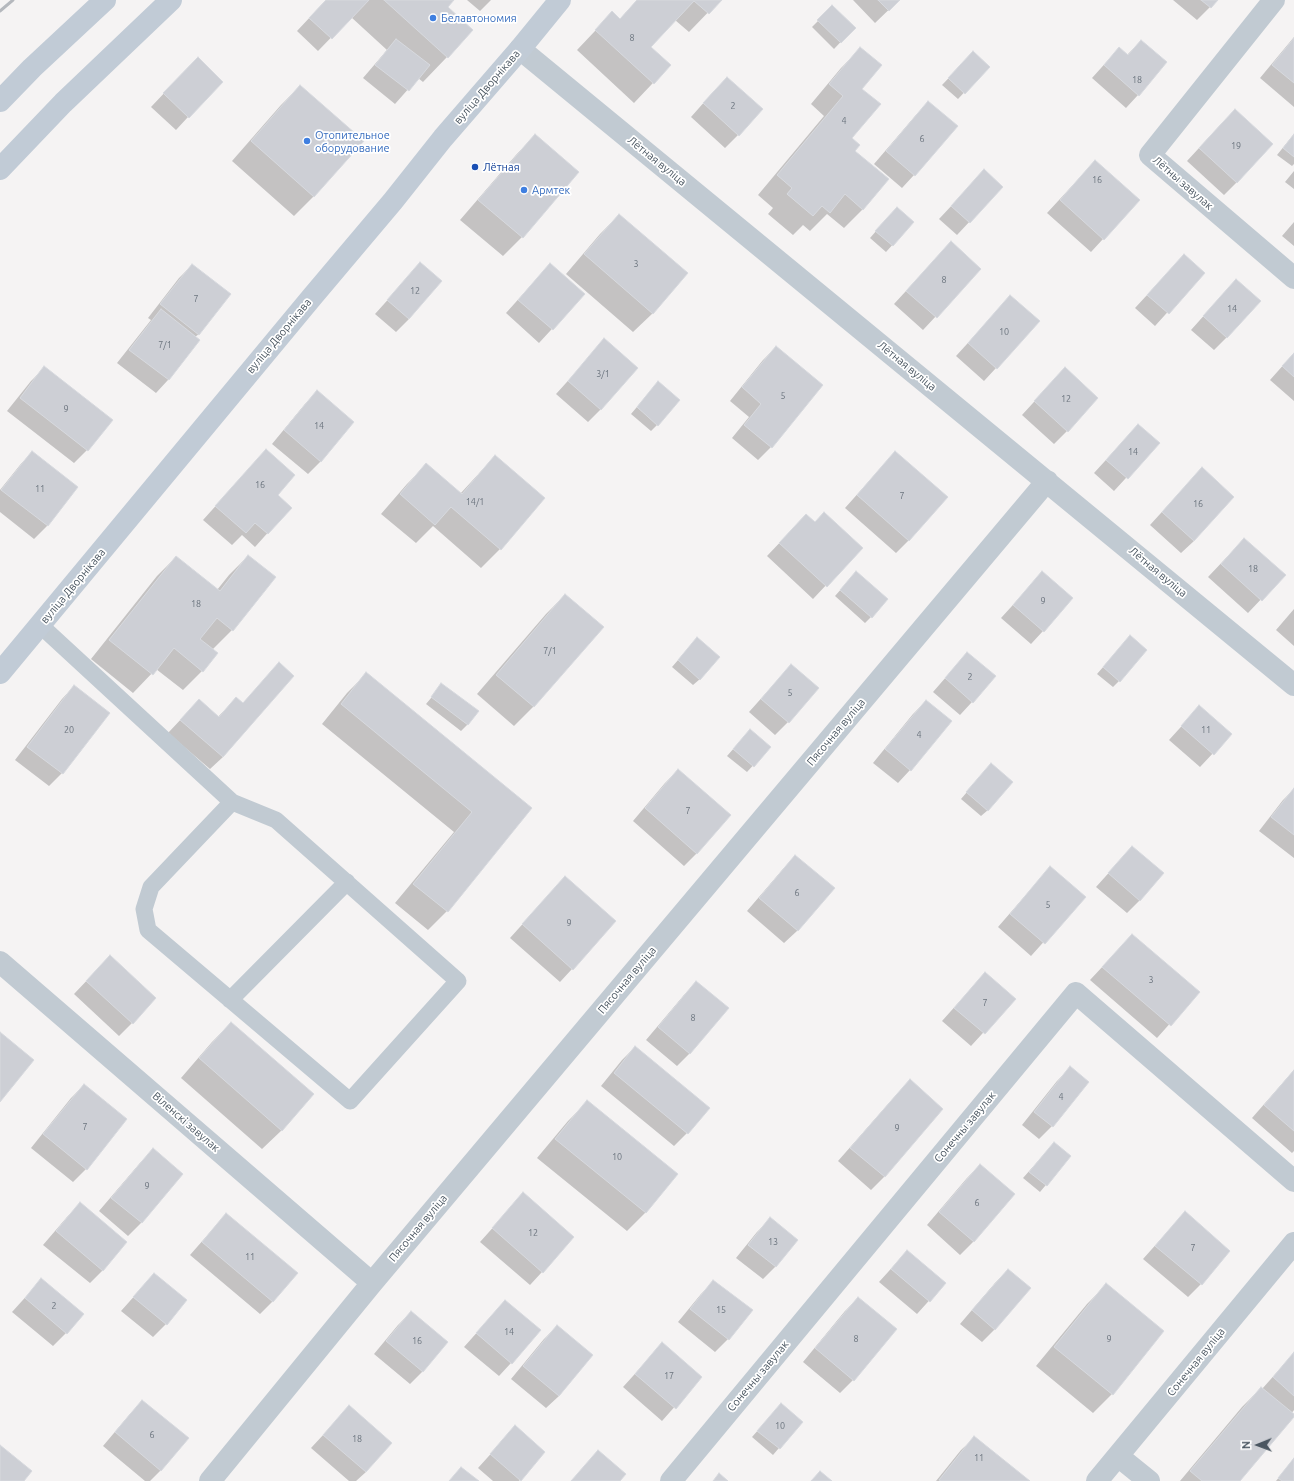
<!DOCTYPE html>
<meta charset="utf-8">
<style>
body{margin:0}
#map{position:relative;width:1294px;height:1481px;overflow:hidden;background:#f5f3f3;font-family:Ubuntu,sans-serif}
canvas{display:block}
.north{position:absolute;left:1238px;top:1425px;width:40px;height:40px;-webkit-text-stroke:3px #fff;paint-order:stroke;rotate:269deg;font-size:11px;font-weight:700;line-height:16px;text-align:center;color:#4a5661}
.north::after{content:'';display:block;margin:auto;width:14px;height:18px;background:#4a5661;clip-path:polygon(50% 0,100% 100%,50% 72%,0 100%)}
</style>
<div id="map">
<canvas width="1294" height="1481"></canvas>
<div class="north">N</div>
</div>
<script>
const g = document.querySelector('canvas').getContext('2d');
g.lineJoin = 'round';
function fill(path, color) { g.fillStyle = color; g.fill(path, 'evenodd'); }
const shape = rows => new Path2D(rows.map(r => 'M' + r).join(''));
function trace(path, color, width, dash) { g.strokeStyle = color; g.lineWidth = width; g.lineCap = dash ? 'butt' : 'round'; g.setLineDash(dash || []); g.stroke(path); }
function drawText(font, color, halo, rows, align = 'center') {
  g.font = font + ' Ubuntu,sans-serif'; g.lineWidth = 3.5; g.setLineDash([]); g.textBaseline = 'middle'; g.strokeStyle = halo; g.fillStyle = color; for (const [text, x, y, turn = 0] of rows) {
    g.save(); g.translate(x, y); g.rotate((+turn || 0) * Math.PI / 180); g.textAlign = isNaN(turn) ? turn : align; if (halo) g.strokeText(text, 0, 0); g.fillText(text, 0, 0); g.restore();
  }
}
fill(shape([
 [326,0,453,0,446,7,447,57,423,82,418,78,395,104,363,78,387,50,351,17,318,51,297,31],
 [467,0,491,0,480,11],
 [637,0,720,0,689,32,675,20,649,47,669,66,634,103,577,50,612,13,619,20],
 [853,0,899,0,875,23],
 [1173,0,1217,0,1197,20],
 [832,7,854,28,834,49,812,27],
 [1294,37,1294,107,1260,78],
 [1141,41,1138,95,1126,108,1092,78,1119,48,1127,55],
 [860,49,851,138,854,151,863,209,844,228,827,214,810,231,803,225,793,235,768,214,773,208,758,195,824,116,811,104,841,68],
 [967,59,988,67,958,99,942,85],
 [185,71,188,117,176,130,151,107],
 [300,86,363,141,313,197,294,216,232,161,281,105],
 [714,91,738,135,725,148,691,117],
 [928,103,914,175,902,188,874,164,916,115],
 [1222,123,1237,182,1224,195,1187,161],
 [1294,134,1294,164,1292,166,1277,155],
 [535,135,522,237,503,256,460,220,516,155],
 [1095,161,1103,239,1091,252,1047,213],
 [984,171,1002,187,957,235,939,219],
 [1294,171,1294,189,1285,182],
 [891,214,913,222,886,252,870,238],
 [619,215,653,313,633,332,566,274,600,234],
 [1294,222,1294,246,1282,236],
 [951,242,980,269,923,330,894,304],
 [1184,255,1203,273,1155,326,1135,308],
 [420,264,440,281,409,319,396,332,375,314],
 [550,264,584,294,539,343,506,313],
 [192,265,199,334,195,337,199,340,168,380,156,393,117,363,151,320,148,318,179,278],
 [1224,293,1227,337,1214,350,1191,330],
 [998,310,996,368,984,381,956,356],
 [605,340,601,409,588,422,556,394],
 [776,347,771,447,758,460,732,438,749,417,730,401,763,360],
 [1294,353,1294,401,1270,380],
 [44,368,87,450,74,463,7,411,31,381],
 [1065,368,1067,431,1054,444,1022,415],
 [652,389,657,425,651,431,631,414],
 [318,392,321,461,308,474,272,444,305,404],
 [1126,438,1158,443,1114,491,1094,473],
 [266,450,276,495,290,508,255,547,242,535,232,545,203,520],
 [32,452,77,487,47,526,34,539,0,512,0,490,20,465],
 [895,452,909,540,896,553,845,508],
 [495,456,500,549,481,568,433,526,416,543,381,514,407,484,426,465,460,494],
 [1202,468,1194,541,1181,553,1150,525],
 [806,515,815,523,861,548,813,599,767,556],
 [1244,539,1284,575,1248,613,1208,577],
 [248,556,232,630,212,650,202,671,183,690,156,669,133,693,91,659,157,576,176,557,217,590,229,575],
 [1043,572,1043,631,1031,644,1001,618],
 [850,579,871,617,865,623,835,596],
 [565,595,602,627,533,707,514,726,477,694,546,614],
 [1294,609,1294,646,1276,630],
 [1124,643,1119,681,1113,687,1097,674],
 [691,645,700,679,693,685,672,667],
 [967,653,972,702,960,715,933,692],
 [279,664,293,676,223,757,210,769,168,733,199,700,218,717,236,698,242,704],
 [791,665,788,722,775,735,749,712],
 [366,674,530,808,447,911,428,930,395,903,454,832,322,724,347,693],
 [442,685,468,724,461,731,426,704],
 [74,686,62,773,49,786,15,760,62,699],
 [926,701,910,770,898,783,873,763,913,714],
 [1199,707,1231,734,1200,767,1169,740],
 [750,730,770,747,747,772,727,756],
 [678,770,697,853,684,866,633,821,665,783],
 [985,771,988,810,981,816,961,799],
 [1294,789,1294,858,1259,831,1283,800],
 [1132,847,1140,900,1127,913,1096,887],
 [795,856,833,888,797,931,784,943,747,911,783,869],
 [1050,868,1084,897,1031,956,998,927,1038,881],
 [565,877,572,969,560,982,510,938],
 [1132,935,1198,992,1157,1038,1090,980],
 [110,956,132,1023,119,1036,74,994],
 [985,973,1014,999,971,1046,942,1021],
 [697,982,690,1053,677,1066,646,1040,684,995],
 [231,1023,282,1130,262,1149,181,1078,212,1042],
 [635,1047,709,1108,687,1133,674,1146,601,1086,622,1060],
 [1070,1068,1052,1126,1039,1139,1022,1125,1057,1081],
 [1294,1070,1294,1151,1292,1153,1252,1118],
 [910,1081,942,1109,884,1177,871,1190,838,1161,897,1094],
 [84,1085,86,1169,73,1182,31,1148,71,1098],
 [587,1102,646,1212,627,1231,537,1158,568,1121],
 [1054,1143,1070,1156,1040,1192,1023,1178],
 [153,1150,182,1174,141,1223,128,1236,99,1211,140,1163],
 [980,1165,1013,1194,973,1242,960,1255,927,1225,967,1178],
 [523,1194,542,1272,530,1285,480,1242],
 [80,1204,103,1270,90,1283,43,1245,67,1217],
 [1185,1212,1229,1251,1201,1284,1188,1297,1143,1259],
 [226,1214,273,1301,260,1314,190,1255],
 [770,1219,776,1266,763,1279,736,1258,757,1232],
 [907,1251,944,1284,917,1314,879,1282],
 [1008,1270,995,1329,982,1342,960,1324,995,1283],
 [154,1274,186,1300,166,1324,153,1337,121,1311],
 [41,1280,66,1333,53,1346,12,1312],
 [714,1281,728,1339,715,1352,678,1322,701,1294],
 [1106,1285,1112,1394,1093,1413,1036,1366,1087,1304],
 [858,1298,853,1380,840,1393,803,1362,845,1311],
 [505,1301,511,1363,499,1376,464,1347],
 [411,1312,423,1371,410,1384,374,1354,398,1325],
 [557,1326,592,1355,559,1396,546,1408,511,1379,544,1339],
 [662,1344,701,1377,662,1421,623,1387],
 [1294,1353,1294,1410,1239,1481,1180,1481,1242,1407,1261,1388,1262,1389],
 [143,1401,161,1470,150,1481,145,1481,103,1446,130,1414],
 [349,1407,366,1472,356,1481,349,1481,311,1448],
 [775,1411,801,1422,773,1455,752,1437],
 [515,1427,544,1452,519,1481,493,1481,478,1468],
 [974,1438,1028,1481,936,1481,961,1450],
 [1294,1458,1294,1481,1276,1481]
]), '#0003');
const building = shape([
 [326,0,369,0,332,39,309,18,326,0],
 [384,0,454,0,448,7,473,30,448,58,384,0],
 [637,0,722,0,709,14,694,1,651,47,671,65,654,84,595,30,612,11,620,19,637,0],
 [878,0,900,0,889,11,878,0],
 [1201,0,1218,0,1211,8,1201,0],
 [832,5,856,28,841,43,817,20,832,5],
 [1294,38,1294,83,1272,65,1294,38],
 [396,39,430,65,409,91,375,65,396,39],
 [1141,40,1167,62,1139,96,1104,65,1119,47,1128,55,1141,40],
 [860,47,882,65,862,89,881,104,852,138,860,145,855,151,889,179,863,210,845,194,830,213,822,206,813,216,787,194,792,188,777,175,843,96,829,84,860,47],
 [973,51,990,67,965,94,948,78,973,51],
 [198,57,223,82,189,118,163,93,198,57],
 [727,77,763,109,739,136,703,103,727,77],
 [300,85,364,141,314,197,251,141,300,85],
 [928,101,958,126,915,176,886,151,928,101],
 [1235,109,1273,144,1237,183,1199,148,1235,109],
 [535,134,579,172,523,238,478,200,535,134],
 [1294,134,1294,157,1283,148,1294,134],
 [1095,160,1140,200,1104,240,1060,200,1095,160],
 [984,169,1003,187,970,223,951,206,984,169],
 [897,207,914,222,893,246,875,231,897,207],
 [619,214,688,273,653,314,584,254,619,214],
 [951,241,981,269,937,318,906,291,951,241],
 [1184,254,1205,273,1169,314,1147,295,1184,254],
 [420,262,442,281,409,319,387,300,420,262],
 [550,263,585,294,553,330,518,300,550,263],
 [192,264,231,294,199,335,160,304,192,264],
 [1236,279,1261,301,1227,338,1203,316,1236,279],
 [1010,295,1040,321,997,369,968,343,1010,295],
 [161,309,200,340,169,380,129,350,161,309],
 [604,338,638,368,601,410,568,381,604,338],
 [776,346,823,385,772,448,744,425,761,404,742,387,776,346],
 [1294,353,1294,377,1282,366,1294,353],
 [44,366,113,420,88,451,20,398,44,366],
 [1065,367,1098,398,1068,432,1034,401,1065,367],
 [658,381,680,400,658,426,637,407,658,381],
 [317,390,354,422,321,462,284,430,317,390],
 [1138,424,1160,443,1128,479,1106,460,1138,424],
 [266,449,295,475,278,495,292,508,268,534,255,523,246,533,215,506,266,449],
 [32,451,78,487,48,526,1,490,32,451],
 [895,451,948,497,909,541,857,495,895,451],
 [495,455,545,498,501,550,451,507,435,525,400,494,426,463,462,494,495,455],
 [1202,467,1234,497,1194,541,1162,512,1202,467],
 [824,512,863,548,827,587,779,543,806,514,815,522,824,512],
 [1244,538,1286,575,1262,601,1221,564,1244,538],
 [248,555,276,577,233,631,217,618,200,639,218,653,203,672,174,648,153,675,109,640,176,556,220,591,248,555],
 [856,571,888,599,872,618,840,590,856,571],
 [1042,571,1073,598,1044,632,1013,605,1042,571],
 [565,594,604,627,534,707,496,675,565,594],
 [1130,635,1147,650,1120,682,1103,667,1130,635],
 [697,637,720,657,700,680,678,660,697,637],
 [967,652,996,676,973,703,945,678,967,652],
 [279,662,294,676,223,757,180,720,199,699,219,717,236,697,243,703,279,662],
 [791,664,819,688,789,723,761,699,791,664],
 [366,672,532,808,448,912,413,884,472,812,341,704,366,672],
 [441,683,479,711,468,725,431,697,441,683],
 [74,685,110,713,63,774,27,747,74,685],
 [926,700,952,721,911,771,885,749,926,700],
 [1199,705,1232,734,1214,755,1181,726,1199,705],
 [750,729,771,747,754,767,733,749,750,729],
 [991,763,1013,782,988,811,966,792,991,763],
 [678,769,731,815,697,854,645,808,678,769],
 [1294,788,1294,835,1271,817,1294,788],
 [1132,846,1164,873,1140,901,1108,873,1132,846],
 [795,855,835,888,798,931,759,898,795,855],
 [1050,866,1086,897,1045,944,1010,914,1050,866],
 [565,876,616,921,573,970,522,924,565,876],
 [1132,934,1200,992,1171,1026,1102,967,1132,934],
 [110,955,156,998,133,1024,86,981,110,955],
 [985,972,1016,999,985,1034,954,1008,985,972],
 [696,981,729,1008,690,1054,658,1027,696,981],
 [231,1022,314,1094,282,1131,199,1058,231,1022],
 [0,1032,34,1060,0,1102,0,1032],
 [635,1046,710,1108,688,1134,614,1073,635,1046],
 [1070,1066,1089,1082,1053,1127,1034,1112,1070,1066],
 [1294,1070,1294,1131,1264,1105,1294,1070],
 [910,1079,943,1109,885,1177,850,1148,910,1079],
 [84,1084,127,1119,87,1170,43,1134,84,1084],
 [587,1100,678,1174,646,1213,555,1139,587,1100],
 [1054,1142,1071,1156,1047,1186,1029,1172,1054,1142],
 [153,1148,183,1174,142,1223,111,1198,153,1148],
 [980,1164,1015,1194,974,1242,939,1212,980,1164],
 [523,1192,574,1237,543,1273,492,1228,523,1192],
 [80,1202,127,1242,103,1271,56,1231,80,1202],
 [1185,1211,1230,1251,1202,1285,1155,1246,1185,1211],
 [226,1213,298,1273,273,1302,202,1242,226,1213],
 [770,1217,798,1240,776,1267,748,1245,770,1217],
 [907,1250,946,1283,930,1302,891,1269,907,1250],
 [1008,1269,1031,1288,995,1330,972,1310,1008,1269],
 [154,1273,187,1300,167,1325,133,1297,154,1273],
 [41,1278,84,1314,67,1334,25,1298,41,1278],
 [713,1280,753,1310,729,1340,690,1309,713,1280],
 [1106,1283,1164,1331,1113,1395,1054,1347,1106,1283],
 [858,1297,897,1329,854,1381,815,1348,858,1297],
 [505,1300,541,1330,512,1364,476,1333,505,1300],
 [411,1311,448,1342,423,1372,386,1341,411,1311],
 [557,1325,593,1355,559,1396,523,1366,557,1325],
 [662,1342,702,1377,676,1409,635,1374,662,1342],
 [1294,1352,1294,1396,1273,1377,1294,1352],
 [1261,1387,1294,1414,1294,1417,1240,1481,1202,1481,1190,1471,1261,1387],
 [142,1400,189,1438,161,1471,115,1432,142,1400],
 [781,1403,803,1422,780,1449,757,1431,781,1403],
 [349,1405,392,1443,366,1472,323,1435,349,1405],
 [515,1425,545,1452,521,1481,490,1454,515,1425],
 [974,1436,1030,1481,941,1481,939,1480,974,1436],
 [0,1445,32,1471,24,1481,0,1481,0,1445],
 [598,1450,626,1474,620,1481,571,1481,598,1450],
 [1294,1458,1294,1481,1282,1481,1278,1478,1294,1458],
 [461,1467,479,1481,449,1481,461,1467],
 [820,1471,832,1481,811,1481,820,1471],
 [719,1473,728,1481,713,1481,719,1473]
]);
fill(building, '#cdcfd5');
trace(building, '#d7d9de', 1);
trace(shape([
 [40,625,232,802,276,820,458,981,350,1101,148,930,144,909,151,887,232,802],
 [230,1000,347,882]
]), '#c1cad2', 17);
trace(shape([
 [1274,0,1150,155,1294,278],
 [520,49,1294,685],
 [0,962,372,1283],
 [1118,1456,1149,1481],
 [210,1481,372,1283,1047,481],
 [671,1481,1076,993,1294,1181],
 [1097,1481,1294,1243]
]), '#c1cad2', 22);
trace(shape([
 [0,101,32,68,105,0],
 [0,169,63,103,171,0],
 [0,673,312,297,393,201,443,138,520,49,560,0]
]), '#c1cbd6', 22);
trace(shape([
 [0,11,13,0]
]), '#b5b8bd', 3);
for (const [x, y, r, color] of [
 [433,18,4,"#3f7fe0"],
 [307,141,4,"#3f7fe0"],
 [475,167,4,"#1a4fb4"],
 [524,190,4,"#3f7fe0"]
]) { const dot = new Path2D(); dot.arc(x, y, r, 0, 2 * Math.PI); g.fillStyle = color; g.fill(dot); trace(dot, '#fff', 1.5); }
drawText('9px', '#6b747e', null, [
 ["8",632,38],
 ["18",1137,80],
 ["2",733,106],
 ["4",844,121],
 ["6",922,139],
 ["19",1236,146],
 ["16",1097,180],
 ["3",636,264],
 ["8",944,280],
 ["12",415,291],
 ["7",196,299],
 ["14",1232,309],
 ["10",1004,332],
 ["7/1",165,345],
 ["3/1",603,374],
 ["5",783,396],
 ["12",1066,399],
 ["9",66,409],
 ["14",319,426],
 ["14",1133,452],
 ["16",260,485],
 ["11",40,489],
 ["7",902,496],
 ["14/1",475,502],
 ["16",1198,504],
 ["18",1253,569],
 ["9",1043,601],
 ["18",196,604],
 ["7/1",550,651],
 ["2",970,677],
 ["5",790,693],
 ["20",69,730],
 ["11",1206,730],
 ["4",919,735],
 ["7",688,811],
 ["6",797,893],
 ["5",1048,905],
 ["9",569,923],
 ["3",1151,980],
 ["7",985,1003],
 ["8",693,1018],
 ["4",1061,1097],
 ["7",85,1127],
 ["9",897,1128],
 ["10",617,1157],
 ["9",147,1186],
 ["6",977,1203],
 ["12",533,1233],
 ["13",773,1242],
 ["7",1193,1248],
 ["11",250,1257],
 ["2",54,1306],
 ["15",721,1310],
 ["14",509,1332],
 ["8",856,1339],
 ["9",1109,1339],
 ["16",417,1341],
 ["17",669,1376],
 ["10",780,1426],
 ["6",152,1435],
 ["18",357,1439],
 ["11",979,1458]
]);
drawText('11px', '#366cbe', '#fff', [
 ["Белавтономия",441,18],
 ["Отопительное",315,135],
 ["оборудование",315,148],
 ["Армтек",532,190]
], 'left');
drawText('11px', '#4a5661', '#fff', [
 ["вуліца Дворнікава",487,87,-49],
 ["Лётная вуліца",657,161,39],
 ["Лётны завулак",1183,183,41],
 ["вуліца Дворнікава",279,336,-50],
 ["Лётная вуліца",907,366,39],
 ["Лётная вуліца",1158,572,40],
 ["вуліца Дворнікава",73,586,-50],
 ["Пясочная вуліца",836,732,-50],
 ["Пясочная вуліца",627,980,-50],
 ["Віленскі завулак",186,1122,41],
 ["Сонечны завулак",965,1127,-50],
 ["Пясочная вуліца",418,1228,-50],
 ["Сонечная вуліца",1196,1362,-51],
 ["Сонечны завулак",758,1376,-50]
]);
drawText('11px', '#164399', '#fff', [
 ["Лётная",483,167]
], 'left');
</script>
